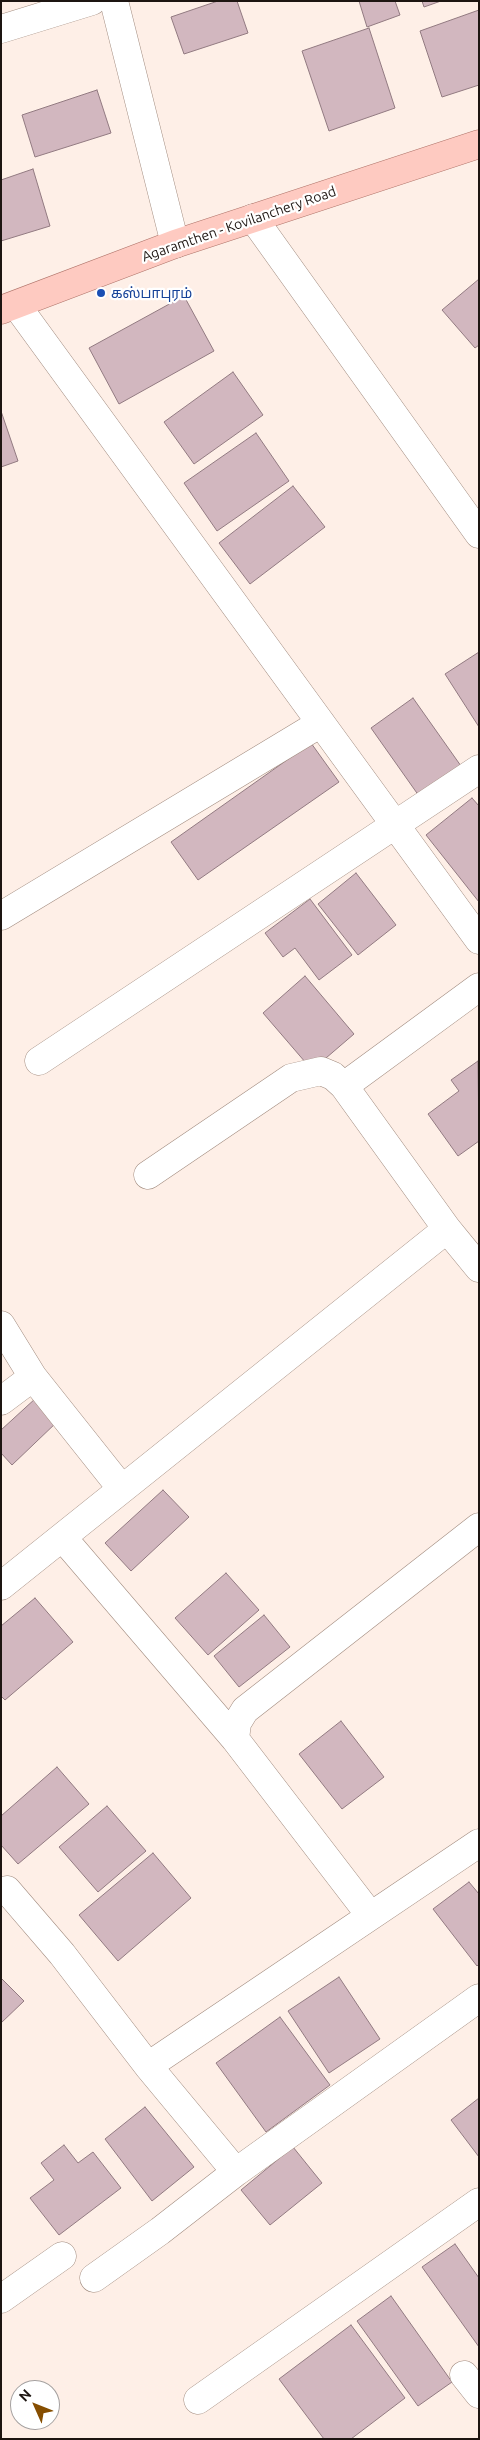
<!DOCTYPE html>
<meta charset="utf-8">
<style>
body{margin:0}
#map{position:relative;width:480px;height:2440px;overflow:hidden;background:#feefe7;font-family:Ubuntu,sans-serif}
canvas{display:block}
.frame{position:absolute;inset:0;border:2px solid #1d1511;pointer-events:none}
.north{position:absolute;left:10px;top:2380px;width:50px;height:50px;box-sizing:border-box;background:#fff;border:1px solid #a5a1a0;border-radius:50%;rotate:314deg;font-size:14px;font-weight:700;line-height:20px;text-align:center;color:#1d1511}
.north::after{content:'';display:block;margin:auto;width:18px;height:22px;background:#864e00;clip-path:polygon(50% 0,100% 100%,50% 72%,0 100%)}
</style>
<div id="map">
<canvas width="480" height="2440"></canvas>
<div class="frame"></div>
<div class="north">N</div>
</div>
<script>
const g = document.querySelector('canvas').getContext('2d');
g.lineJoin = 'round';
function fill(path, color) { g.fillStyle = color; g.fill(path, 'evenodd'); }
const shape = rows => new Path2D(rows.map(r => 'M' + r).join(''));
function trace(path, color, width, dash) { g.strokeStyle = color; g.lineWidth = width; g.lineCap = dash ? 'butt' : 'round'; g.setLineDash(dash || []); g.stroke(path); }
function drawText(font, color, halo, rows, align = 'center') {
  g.font = font + ' Ubuntu,"Noto Sans Tamil",sans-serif'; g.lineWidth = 4.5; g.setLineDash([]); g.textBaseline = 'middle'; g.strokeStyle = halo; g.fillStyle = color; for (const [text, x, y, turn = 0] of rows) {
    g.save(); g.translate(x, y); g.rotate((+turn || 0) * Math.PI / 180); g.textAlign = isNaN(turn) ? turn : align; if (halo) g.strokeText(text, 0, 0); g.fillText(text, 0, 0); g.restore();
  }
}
const building = shape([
 [218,1,237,1,248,33,184,54,171,17,218,1],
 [359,1,395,1,400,15,367,27,359,1],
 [422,1,441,1,424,7,422,1],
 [479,10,479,85,442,97,420,31,479,10],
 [369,28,395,108,329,131,302,51,369,28],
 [97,90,111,133,35,157,22,115,97,90],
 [33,169,50,226,1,241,1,180,33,169],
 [479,279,479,345,475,348,442,310,479,279],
 [184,296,214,351,119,404,89,348,184,296],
 [233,372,263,415,194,464,164,422,233,372],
 [1,411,18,461,1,467,1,411],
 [256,433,289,481,217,531,184,483,256,433],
 [293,486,325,527,250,584,219,543,293,486],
 [479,652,479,727,445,674,479,652],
 [413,698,461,766,419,796,371,728,413,698],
 [311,743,339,782,198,880,171,842,311,743],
 [472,798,479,806,479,902,426,835,472,798],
 [356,873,396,925,358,955,318,904,356,873],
 [310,899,352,955,319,980,295,948,283,957,265,933,310,899],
 [305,976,354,1034,312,1070,263,1013,305,976],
 [478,1061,479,1141,458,1156,428,1114,459,1091,451,1080,478,1061],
 [36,1398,58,1421,12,1465,1,1453,1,1430,36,1398],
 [163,1490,189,1517,131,1571,105,1543,163,1490],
 [226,1573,259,1610,208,1655,175,1618,226,1573],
 [35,1598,73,1642,5,1700,1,1696,1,1626,35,1598],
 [264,1615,290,1647,239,1687,214,1656,264,1615],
 [341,1721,384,1777,342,1809,299,1754,341,1721],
 [57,1767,89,1804,18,1864,1,1845,1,1816,57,1767],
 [107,1806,146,1851,98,1892,59,1847,107,1806],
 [153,1853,191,1898,118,1961,79,1915,153,1853],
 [469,1882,479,1894,479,1964,477,1966,433,1909,469,1882],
 [339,1977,380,2039,329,2073,288,2011,339,1977],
 [1,1978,24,2001,1,2023,1,1978],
 [280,2017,330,2085,266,2132,216,2063,280,2017],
 [479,2098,479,2157,451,2120,479,2098],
 [145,2107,194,2167,152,2201,105,2139,145,2107],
 [64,2145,78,2163,93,2152,121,2188,59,2235,30,2198,54,2180,41,2163,64,2145],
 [293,2147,322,2183,270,2225,241,2190,293,2147],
 [455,2244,479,2278,479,2347,422,2267,455,2244],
 [391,2296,452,2382,418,2406,357,2321,391,2296],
 [351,2325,405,2398,351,2439,324,2439,279,2379,351,2325]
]);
fill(building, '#d2b7bf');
trace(building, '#927a81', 1);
const minor = shape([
 [114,1,175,244],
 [1,29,92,1],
 [253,218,479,534],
 [17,306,479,940],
 [1,916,321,723],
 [479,987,344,1086,447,1229,479,1268],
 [39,1061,479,769],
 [148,1175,291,1078,321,1071,333,1076,344,1086],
 [1,1325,33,1377,122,1489],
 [1,1401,33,1377],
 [63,1538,235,1739],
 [1,1586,447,1229],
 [7,1890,62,1954,148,2066,236,2172,160,2231,94,2278],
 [370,1915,235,1739,237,1723,245,1710,479,1527],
 [148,2066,479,1843],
 [236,2172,479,1998],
 [1,2299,62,2256],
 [464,2375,479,2394],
 [198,2400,479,2202]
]);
const major = shape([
 [1,310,175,244,479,144]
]);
trace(minor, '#a18b7f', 29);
trace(major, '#af7369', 29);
trace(minor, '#fff', 28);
trace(major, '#fecac1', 28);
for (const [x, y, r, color] of [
 [101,293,5,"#1a4fb4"]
]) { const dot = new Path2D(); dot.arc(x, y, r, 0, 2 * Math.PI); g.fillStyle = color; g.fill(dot); trace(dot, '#fff', 2); }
drawText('14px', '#1d1511', '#fff', [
 ["Agaramthen - Kovilanchery Road",239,224,-19]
]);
drawText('14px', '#164399', '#fff', [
 ["கஸ்பாபுரம்",111,293]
], 'left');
</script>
